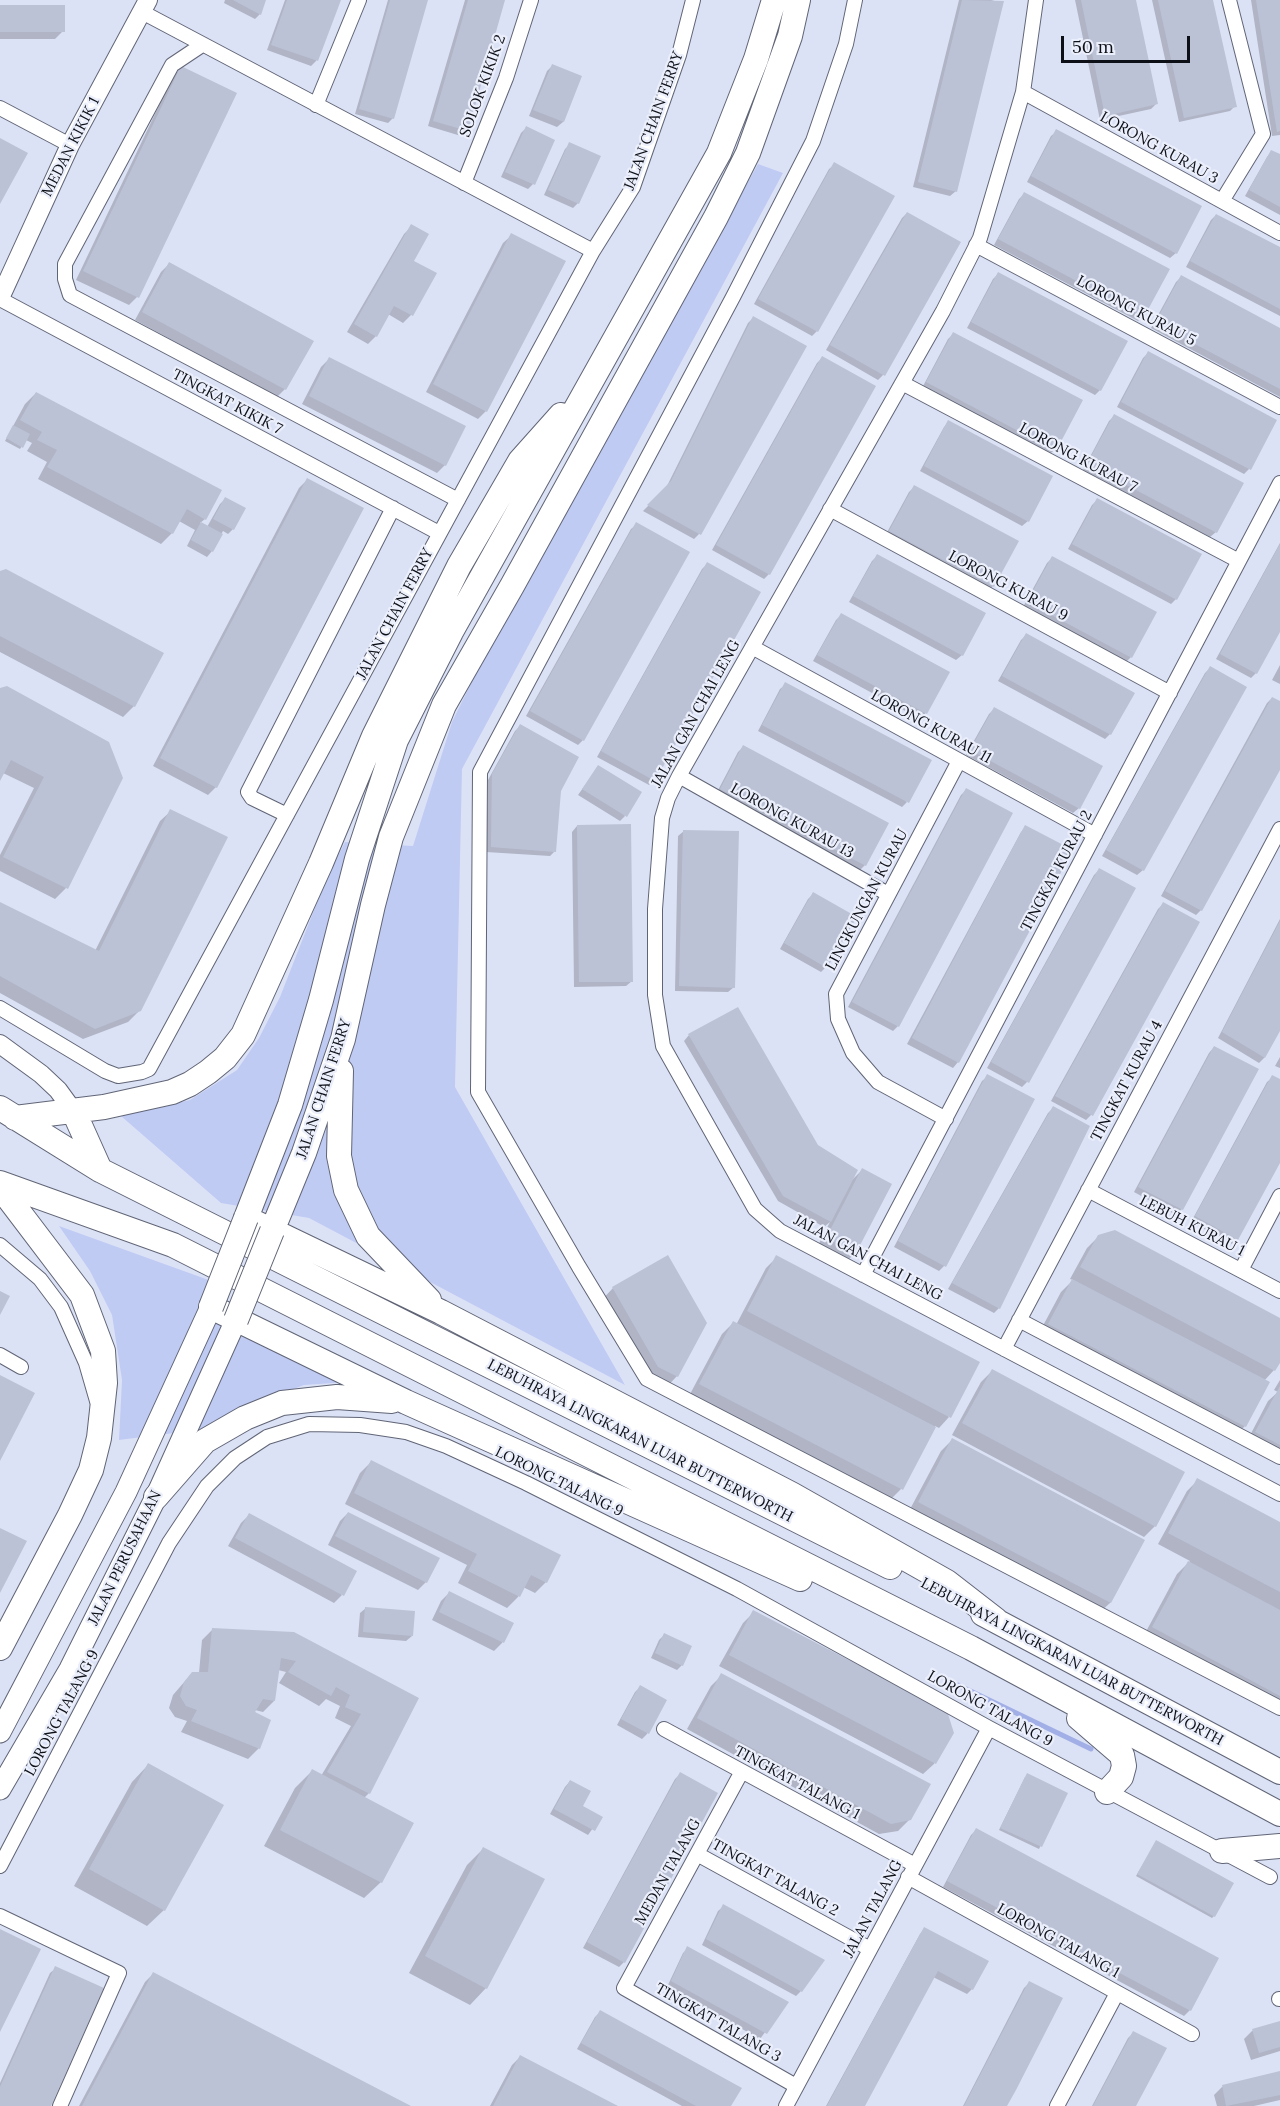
<!DOCTYPE html>
<style>
body{margin:0}
#map{position:relative;width:1280px;height:2106px;overflow:hidden;background:#dce2f6;font-family:Lora,serif}
canvas{display:block}
.scale{position:absolute;left:1061px;top:36px;width:129px;height:27px;box-sizing:border-box;border:3px solid #0e1017;border-top:0;padding-left:8px;font-size:18px;line-height:21px;white-space:nowrap;color:#0e1017;-webkit-text-stroke:4px #ebeffb;paint-order:stroke}
</style>
<div id="map">
<canvas width="1280" height="2106"></canvas>
<div class="scale">50 m</div>
</div>
<script>
const g = document.querySelector('canvas').getContext('2d');
g.lineJoin = 'round';
function fill(path, color) { g.fillStyle = color; g.fill(path, 'evenodd'); }
const shape = rows => new Path2D(rows.map(r => 'M' + r).join(''));
function trace(path, color, width, dash) { g.strokeStyle = color; g.lineWidth = width; g.lineCap = dash ? 'butt' : 'round'; g.setLineDash(dash || []); g.stroke(path); }
function drawText(font, color, halo, rows, align = 'center') {
  g.font = font + ' Lora,serif'; g.lineWidth = 4.5; g.setLineDash([]); g.textBaseline = 'middle'; g.strokeStyle = halo; g.fillStyle = color; for (const [text, x, y, turn = 0] of rows) {
    g.save(); g.translate(x, y); g.rotate((+turn || 0) * Math.PI / 180); g.textAlign = isNaN(turn) ? turn : align; if (halo) g.strokeText(text, 0, 0); g.fillText(text, 0, 0); g.restore();
  }
}
fill(shape([
 [758,164,783,173,462,769,455,1087,625,1385,309,1218,221,1203,121,1116,190,1100,237,1070,259,1038,280,997,325,882,345,842,413,846,452,722,477,671],
 [59,1226,217,1283,202,1306,349,1382,304,1385,239,1410,206,1429,119,1440,122,1380,112,1315,90,1271]
]), '#c0cbf4');
fill(shape([
 [225,0,265,0,260,14,255,19,224,3],
 [285,0,340,0,316,61,311,66,267,50],
 [388,0,427,0,393,118,388,123,355,114],
 [465,0,504,0,466,131,461,136,428,126],
 [959,0,991,0,1002,3,956,191,950,196,913,187],
 [1075,0,1134,0,1156,104,1151,109,1100,120],
 [1152,0,1212,0,1235,106,1230,111,1179,122],
 [1251,0,1280,0,1280,135,1272,136],
 [0,7,63,31,55,39,0,39],
 [552,66,581,77,563,122,557,127,529,116,547,71],
 [181,68,137,297,129,305,76,280,173,76],
 [526,128,533,184,528,189,501,177,521,133],
 [1057,131,1176,253,1170,258,1027,182,1051,136],
 [570,144,578,203,573,208,544,195,565,149],
 [1272,151,1280,156,1280,215,1245,196,1267,157],
 [835,164,817,331,812,336,754,304,829,169],
 [1024,194,1143,316,1138,321,994,245,1019,199],
 [907,213,883,375,878,380,826,350,902,218],
 [1216,215,1280,249,1280,316,1186,267,1211,220],
 [412,226,411,315,403,323,388,314,376,336,368,344,347,332,404,234],
 [512,235,486,411,478,419,426,392,503,243],
 [169,264,285,389,277,397,135,320,161,272],
 [998,274,1100,390,1095,395,967,328,993,279],
 [1181,277,1280,329,1280,397,1151,328,1176,282],
 [753,318,805,347,699,534,694,539,643,511,666,488,748,323],
 [953,334,1054,450,1049,455,922,388,948,339],
 [1148,353,1275,421,1249,469,1244,474,1117,407,1143,358],
 [822,358,769,574,764,579,712,550,817,363],
 [329,359,445,465,437,473,302,404,321,367],
 [36,393,205,519,200,523,207,527,220,504,225,499,233,529,228,534,223,531,212,551,207,557,187,546,195,530,179,521,172,533,161,544,38,479,47,462,27,451,32,443,26,440,20,449,5,441,25,404],
 [1114,416,1216,532,1210,537,1083,470,1109,421],
 [949,421,1028,521,1022,526,920,471,944,427],
 [307,480,216,787,208,795,153,766,299,488],
 [914,487,993,586,988,591,885,536,909,492],
 [1097,500,1176,599,1171,604,1068,549,1092,505],
 [637,524,583,740,578,745,526,716,631,529],
 [1280,543,1280,629,1256,673,1251,678,1216,659],
 [877,556,962,655,956,660,849,602,872,561],
 [1052,558,1131,657,1126,662,1023,607,1047,563],
 [707,564,654,780,649,785,597,757,702,569],
 [0,572,134,706,123,717,0,652],
 [841,615,948,673,925,714,920,719,813,661,836,620],
 [1026,635,1110,734,1105,739,998,681,1021,640],
 [1280,665,1280,684,1272,680],
 [1210,668,1143,870,1137,875,1102,856,1205,673],
 [786,684,907,802,902,807,758,731,780,689],
 [0,690,108,743,66,888,55,899,0,871,0,855,34,788,3,773,0,778],
 [1272,698,1280,703,1280,767,1201,910,1196,915,1161,896,1267,703],
 [994,709,1079,808,1073,813,966,755,989,714],
 [520,726,560,791,555,851,550,856,486,852,488,780,515,731],
 [743,747,865,865,860,870,716,794,738,752],
 [598,767,625,816,620,821,578,795],
 [966,790,898,1026,893,1031,848,1007,961,795],
 [171,811,140,1010,128,1022,83,1039,0,993,0,903,95,951,160,821],
 [577,826,632,981,626,986,574,987,572,832],
 [1026,827,1071,850,958,1062,953,1068,907,1044,1021,832],
 [684,831,734,987,728,992,675,991,678,836],
 [1099,870,1027,1082,1022,1087,987,1068,1094,875],
 [813,894,826,967,821,972,780,949,808,899],
 [1163,904,1198,922,1091,1115,1086,1120,1051,1101,1158,909],
 [1280,919,1280,1028,1264,1058,1259,1063,1218,1038],
 [689,1035,817,1146,851,1181,862,1170,890,1185,855,1253,844,1264,816,1249,830,1222,824,1227,778,1201,684,1041],
 [1214,1047,1257,1070,1182,1209,1176,1215,1134,1192,1209,1053],
 [1280,1057,1280,1068,1275,1066],
 [988,1076,944,1266,939,1271,894,1247,982,1081],
 [1273,1077,1280,1081,1280,1160,1237,1239,1232,1244,1191,1222,1267,1082],
 [1053,1108,999,1308,994,1313,948,1289,1048,1113],
 [1099,1236,1280,1320,1280,1360,1274,1370,1264,1381,1245,1426,1234,1437,1038,1335,1061,1292,1073,1280,1070,1279,1087,1248],
 [777,1257,949,1417,939,1428,935,1426,901,1489,890,1500,689,1396,722,1334,733,1323,736,1325,766,1268],
 [613,1288,677,1376,661,1393,641,1383,597,1305],
 [992,1371,1155,1526,1144,1537,952,1435,981,1382],
 [1280,1380,1280,1461,1246,1443,1268,1401,1278,1392,1274,1390],
 [952,1440,1143,1540,1110,1603,1099,1613,908,1513,941,1451],
 [371,1462,546,1582,535,1593,523,1587,518,1597,507,1608,458,1583,467,1565,345,1504,360,1473],
 [1198,1480,1280,1524,1280,1712,1142,1639,1177,1574,1190,1561,1158,1544,1187,1491],
 [348,1513,426,1582,418,1590,328,1545,340,1521],
 [249,1515,342,1595,334,1603,228,1546,241,1523],
 [449,1593,512,1624,502,1643,494,1651,432,1620,441,1601],
 [366,1608,412,1636,406,1641,358,1637,360,1613],
 [754,1612,952,1733,934,1764,923,1774,719,1666,743,1623],
 [213,1629,417,1699,369,1793,364,1798,381,1882,364,1898,264,1846,295,1788,312,1771,321,1776,351,1726,335,1718,340,1706,326,1699,319,1706,279,1683,286,1672,278,1670,274,1701,263,1712,255,1710,259,1748,248,1759,181,1732,187,1721,175,1717,169,1708,173,1695,192,1673,199,1673,202,1640],
 [664,1635,682,1665,677,1670,651,1658,659,1640],
 [722,1675,910,1819,898,1831,879,1834,687,1729,711,1686],
 [640,1687,665,1700,647,1734,642,1739,617,1725,635,1692],
 [148,1765,164,1910,147,1926,74,1886,132,1782],
 [680,1774,624,1962,619,1967,583,1948,675,1779],
 [1025,1777,1066,1794,1039,1849,999,1830],
 [570,1781,581,1807,601,1817,588,1835,550,1814,565,1787],
 [976,1830,1217,1959,1190,2010,1184,2016,943,1887,971,1835],
 [1155,1844,1214,1916,1212,1918,1136,1876],
 [483,1849,486,1988,470,2005,409,1973,467,1865],
 [724,1906,801,1991,796,1996,702,1945,718,1911],
 [925,1928,972,1989,967,1994,933,1977,863,2106,826,2106,920,1934],
 [688,1948,787,2002,760,2039,667,1987,683,1953],
 [56,1968,49,2106,0,2106,0,2083,50,1973],
 [153,1974,407,2106,79,2106,145,1982],
 [1029,1983,1006,2106,963,2106,1024,1988],
 [600,2012,730,2106,682,2106,577,2049,595,2017],
 [1280,2023,1280,2051,1251,2060,1244,2039,1252,2031],
 [1133,2033,1135,2106,1092,2106,1128,2038],
 [520,2057,615,2106,490,2106,512,2065],
 [1280,2073,1280,2100,1254,2106,1217,2106,1214,2095,1222,2087]
]), '#0003');
trace(shape([
 [958,1685,1091,1749]
]), '#a1afe6', 5);
fill(shape([
 [233,0,266,0,261,15],
 [287,0,341,0,318,61,271,45],
 [390,0,428,0,394,119,359,109],
 [468,0,505,0,468,131,433,121],
 [962,0,1004,1,957,192,918,182],
 [1081,0,1136,0,1158,104,1105,116],
 [1158,0,1213,0,1237,107,1184,118],
 [1256,0,1280,0,1280,131,1277,132],
 [0,5,65,5,65,32,0,32],
 [552,64,582,76,564,122,533,110],
 [181,66,237,93,139,298,83,271],
 [526,126,555,140,535,185,505,172],
 [1056,129,1202,206,1177,254,1031,176],
 [0,138,28,153,0,204],
 [569,142,601,156,579,204,548,190],
 [1271,150,1280,154,1280,207,1249,190],
 [834,162,895,196,818,332,758,299],
 [1024,192,1170,269,1144,317,998,239],
 [907,212,961,242,885,376,830,345],
 [1216,214,1280,247,1280,309,1190,261],
 [411,224,429,234,414,261,437,273,413,316,394,306,377,337,354,324],
 [511,233,566,261,487,412,433,384],
 [169,262,314,341,286,390,142,312],
 [998,272,1128,341,1101,391,971,322],
 [1181,275,1280,328,1280,389,1155,323],
 [753,316,807,346,701,535,647,505,671,481],
 [953,332,1083,400,1056,451,926,382],
 [1148,351,1277,420,1251,470,1121,402],
 [822,356,876,386,770,575,716,545],
 [329,357,466,426,446,466,309,396],
 [36,392,222,490,206,520,187,509,173,534,47,467,57,450,37,440,42,432,20,420],
 [1114,414,1244,483,1217,533,1087,464],
 [948,420,1053,476,1029,522,924,466],
 [13,425,30,434,23,448,6,438],
 [307,478,364,508,217,788,160,758],
 [914,485,1019,541,994,587,889,531],
 [225,497,246,508,234,530,213,519],
 [1097,498,1202,554,1177,600,1072,544],
 [201,522,223,534,213,552,191,540],
 [636,522,690,552,584,741,530,711],
 [1280,544,1280,632,1257,674,1220,654],
 [877,554,986,613,963,656,853,596],
 [1052,556,1157,612,1132,658,1027,602],
 [707,562,761,592,655,781,601,751],
 [6,569,164,653,135,707,0,636,0,571],
 [841,613,950,672,927,714,817,655],
 [1026,633,1135,693,1111,735,1002,676],
 [1210,666,1247,687,1144,871,1106,850],
 [785,682,932,760,909,803,762,725],
 [7,686,109,742,123,778,68,889,3,857,44,777,11,760,0,781,0,688],
 [1272,697,1280,701,1280,770,1202,911,1165,891],
 [994,707,1103,766,1080,809,970,750],
 [520,724,579,757,561,791,556,852,491,847,492,774],
 [743,745,889,823,866,866,720,789],
 [598,765,642,792,627,817,582,789],
 [966,788,1013,813,899,1027,852,1002],
 [170,809,228,837,141,1011,95,1029,0,976,0,902,99,951],
 [631,824,633,982,579,982,577,825],
 [1025,825,1073,850,959,1063,912,1038],
 [683,830,739,831,735,988,679,986],
 [1099,868,1136,888,1029,1083,991,1062],
 [813,892,857,917,827,968,784,943],
 [1163,902,1200,922,1093,1116,1055,1096],
 [1280,921,1280,1031,1265,1058,1222,1032],
 [738,1007,818,1145,858,1170,831,1222,783,1196,688,1034],
 [1214,1046,1259,1069,1183,1210,1138,1187],
 [987,1074,1035,1099,946,1267,898,1241],
 [1272,1075,1280,1079,1280,1163,1238,1240,1195,1216],
 [1053,1106,1090,1126,1000,1309,952,1283],
 [862,1168,892,1184,856,1253,826,1238],
 [1115,1230,1280,1318,1280,1363,1275,1371,1080,1267,1098,1235],
 [668,1255,707,1323,678,1377,658,1367,612,1287],
 [776,1255,980,1362,951,1418,747,1311],
 [1072,1279,1270,1382,1246,1427,1048,1324],
 [0,1291,10,1296,0,1315],
 [733,1321,936,1427,903,1490,699,1384],
 [992,1369,1185,1472,1156,1527,962,1423],
 [0,1375,35,1393,0,1461],
 [1280,1386,1280,1445,1255,1432],
 [952,1438,1145,1540,1111,1603,918,1502],
 [371,1460,561,1555,547,1583,531,1575,520,1597,468,1571,477,1554,354,1493],
 [1197,1478,1280,1522,1280,1592,1168,1533],
 [348,1512,440,1558,427,1583,335,1536],
 [249,1513,357,1571,344,1596,235,1538],
 [0,1528,27,1541,0,1593],
 [1188,1561,1280,1610,1280,1696,1152,1627],
 [449,1591,514,1623,504,1643,439,1612],
 [365,1607,415,1611,413,1636,363,1632],
 [753,1610,947,1711,954,1733,936,1764,729,1655],
 [212,1628,294,1632,419,1698,370,1794,327,1772,361,1714,345,1707,350,1695,336,1687,331,1696,288,1672,296,1661,281,1658,275,1701,263,1699,255,1712,271,1720,260,1749,191,1721,197,1710,186,1706,180,1696,184,1682,192,1672,208,1672],
 [664,1633,692,1646,683,1666,655,1653],
 [721,1673,931,1784,911,1820,891,1824,697,1718],
 [640,1685,667,1700,649,1734,621,1719],
 [148,1763,224,1805,165,1911,89,1869],
 [312,1769,414,1823,382,1883,280,1830],
 [680,1772,718,1793,625,1963,587,1942],
 [1027,1773,1068,1793,1042,1847,1000,1828],
 [570,1780,591,1791,583,1806,603,1817,595,1831,554,1809],
 [976,1828,1219,1958,1191,2011,947,1881],
 [1156,1840,1234,1883,1215,1917,1137,1874],
 [483,1847,545,1879,487,1989,425,1956],
 [723,1904,825,1960,802,1992,706,1939],
 [924,1927,989,1961,973,1990,938,1971,865,2106,827,2106],
 [0,1929,41,1949,0,2032],
 [687,1946,789,2002,767,2034,671,1981],
 [55,1966,104,1988,51,2106,0,2106,0,2087],
 [153,1972,411,2106,82,2106],
 [1029,1981,1063,1998,1016,2090,1007,2106,964,2106],
 [600,2010,742,2088,731,2106,696,2106,581,2043],
 [1280,2021,1280,2047,1259,2053,1252,2029],
 [1133,2031,1167,2048,1136,2106,1093,2106],
 [520,2055,618,2106,493,2106],
 [1280,2071,1280,2095,1226,2106,1222,2085]
]), '#bcc2d6');
const street = shape([
 [855,0,846,44,813,141,733,297,480,772,478,1092,579,1267,647,1379,1280,1708],
 [1036,0,1023,92,980,238,943,311,679,776,668,798,662,818,655,909,655,995,663,1046,755,1209,780,1231,1280,1494],
 [142,12,593,251],
 [202,45,172,65,65,264,65,279,70,295,458,500],
 [1023,92,1280,233],
 [316,105,359,0],
 [0,108,70,145],
 [464,183,506,78,531,0],
 [1222,201,1263,134,1229,0],
 [976,245,1280,407],
 [0,299,439,533],
 [902,383,1239,561],
 [830,509,1170,693],
 [752,647,1095,835],
 [679,776,888,894],
 [287,815,252,798,248,792,393,508],
 [0,1008,105,1071,118,1076,142,1072,149,1069,593,251,633,187,679,55,693,0],
 [946,1119,878,1082,853,1053,838,1019,836,994,959,761],
 [1088,1190,1280,1291],
 [0,1245,40,1279,61,1307,86,1363,97,1401],
 [1241,1270,1280,1196],
 [863,1275,1280,483],
 [1019,1320,1280,1457],
 [1004,1349,1280,829],
 [0,1355,21,1367],
 [664,1729,915,1865],
 [741,1773,624,1988,796,2086],
 [697,1854,870,1949],
 [0,1866,169,1543,207,1486,235,1458,267,1437,309,1424,360,1425,406,1432,446,1446,526,1483,737,1589,989,1728,1270,1877],
 [908,1877,1192,2034],
 [0,1916,119,1973,60,2106],
 [1279,1999,1280,1999],
 [786,2106,989,1728],
 [1057,2106,1117,1993]
]);
const secondary = shape([
 [0,298,70,145,148,0],
 [0,1044,41,1074,58,1090,74,1112]
]);
const primary = shape([
 [0,1732,126,1492,211,1307],
 [0,1789,70,1669,156,1497,236,1320]
]);
const highway = shape([
 [774,0,756,59,719,153,451,632,396,740,357,859,321,1000,290,1105,246,1218,441,1312,793,1495,947,1582,996,1620],
 [341,1071,339,1156,346,1190,368,1236,429,1300],
 [0,1108,100,1170,890,1567],
 [74,1112,100,1170],
 [15,1118,104,1107,172,1092,190,1084,208,1072,225,1058,243,1035,321,863,374,736,459,566,520,461,561,415],
 [0,1183,173,1245,971,1648,1280,1814],
 [0,1187,82,1295,103,1351,105,1383,99,1438,91,1470,70,1515,0,1648],
 [272,1231,304,1153,343,1039,373,905,391,837,444,705,512,586,716,217,748,153,790,36,798,0],
 [211,1307,406,1402,800,1579],
 [156,1497,205,1441,245,1418,282,1403,337,1397,392,1401],
 [983,1614,1280,1772],
 [1079,1718,1122,1755,1124,1766,1121,1777,1107,1792],
 [1222,1851,1280,1846]
]);
trace(street, '#606576', 16);
trace(secondary, '#606576', 20);
trace(primary, '#606576', 23);
trace(highway, '#606576', 26);
trace(street, '#fff', 14);
trace(secondary, '#fff', 18);
trace(primary, '#fff', 21);
trace(highway, '#fff', 24);
const highwayBridge = shape([
 [211,1307,246,1218],
 [236,1320,272,1231]
]);
trace(highwayBridge, '#606576', 26, []);
trace(highwayBridge, '#fff', 24);
drawText('15px', '#0e1017', '#ebeffb', [
 ["SOLOK KIKIK 2",483,86,-70],
 ["JALAN CHAIN FERRY",654,121,-70],
 ["MEDAN KIKIK 1",71,147,-63],
 ["LORONG KURAU 3",1159,148,29],
 ["LORONG KURAU 5",1136,311,28],
 ["TINGKAT KIKIK 7",227,402,28],
 ["LORONG KURAU 7",1078,458,28],
 ["LORONG KURAU 9",1008,586,28],
 ["JALAN CHAIN FERRY",395,614,-62],
 ["JALAN GAN CHAI LENG",696,714,-61],
 ["LORONG KURAU 11",931,727,29],
 ["LORONG KURAU 13",792,821,29],
 ["TINGKAT KURAU 2",1057,871,-62],
 ["LINGKUNGAN KURAU",867,900,-62],
 ["TINGKAT KURAU 4",1127,1081,-62],
 ["JALAN CHAIN FERRY",324,1089,-72],
 ["LEBUH KURAU 1",1192,1226,27],
 ["JALAN GAN CHAI LENG",868,1258,28],
 ["LEBUHRAYA LINGKARAN LUAR BUTTERWORTH",640,1441,27],
 ["LORONG TALANG 9",559,1482,26],
 ["JALAN PERUSAHAAN",125,1558,-64],
 ["LEBUHRAYA LINGKARAN LUAR BUTTERWORTH",1072,1662,28],
 ["LORONG TALANG 9",990,1709,29],
 ["LORONG TALANG 9",62,1713,-62],
 ["TINGKAT TALANG 1",797,1783,28],
 ["MEDAN TALANG",668,1872,-61],
 ["TINGKAT TALANG 2",775,1878,29],
 ["JALAN TALANG",873,1909,-62],
 ["LORONG TALANG 1",1058,1941,29],
 ["TINGKAT TALANG 3",718,2023,30]
]);
</script>
